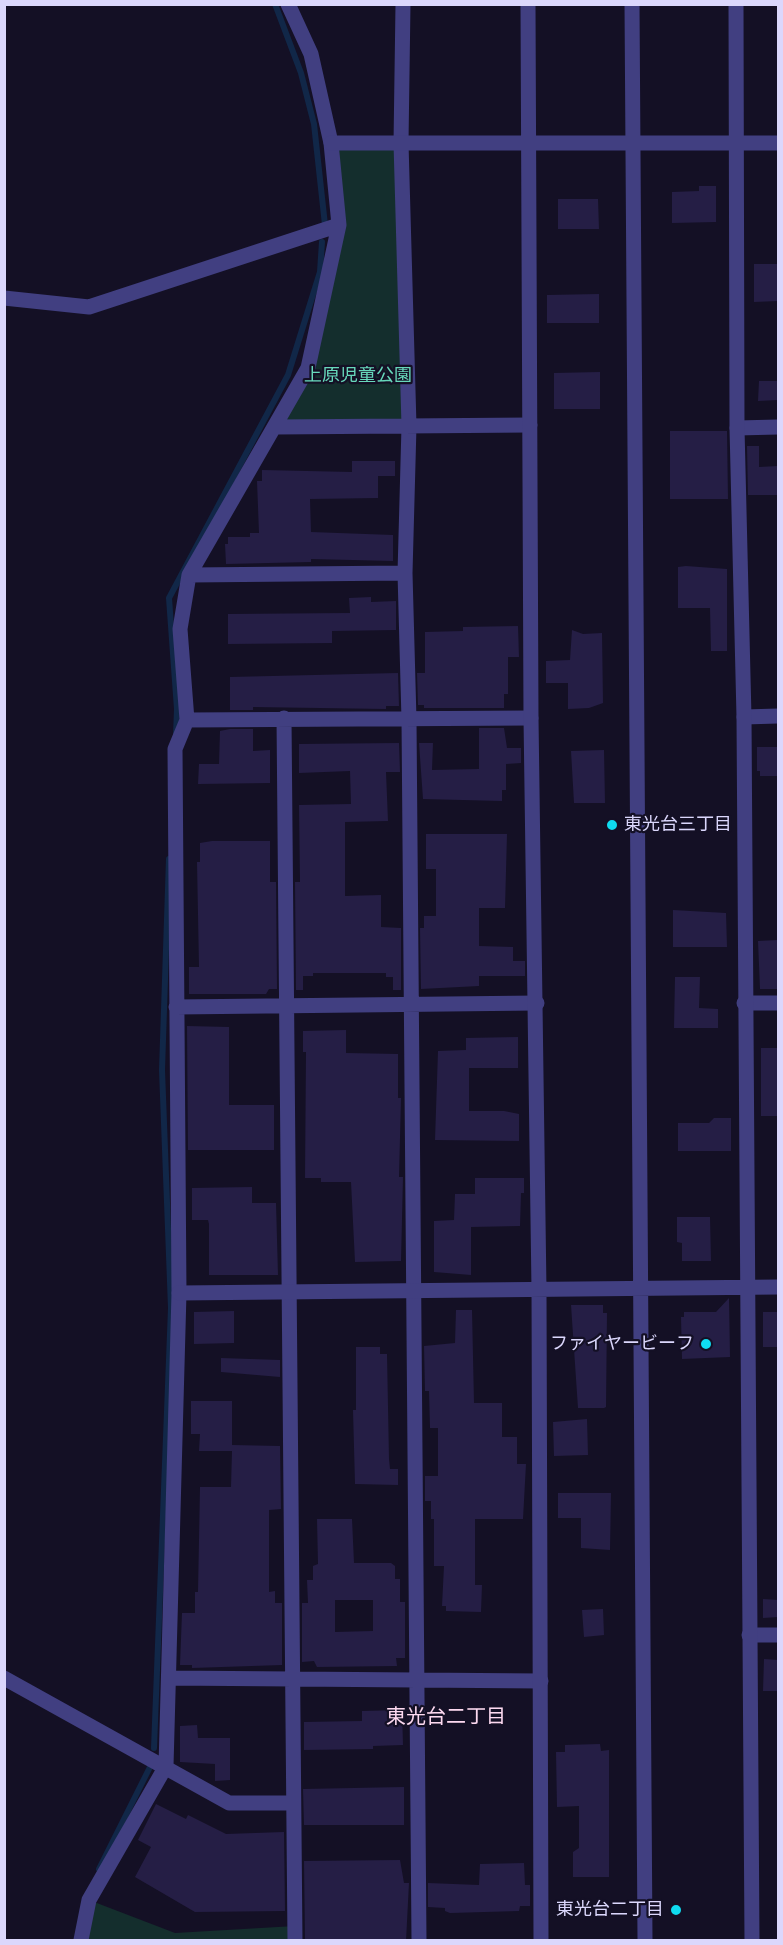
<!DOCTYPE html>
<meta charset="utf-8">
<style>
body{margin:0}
#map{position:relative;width:783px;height:1945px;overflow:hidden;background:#141025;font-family:Quicksand,sans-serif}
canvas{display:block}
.frame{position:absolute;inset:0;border:6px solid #dbd7fc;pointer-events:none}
</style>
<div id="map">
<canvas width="783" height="1945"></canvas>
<div class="frame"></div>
</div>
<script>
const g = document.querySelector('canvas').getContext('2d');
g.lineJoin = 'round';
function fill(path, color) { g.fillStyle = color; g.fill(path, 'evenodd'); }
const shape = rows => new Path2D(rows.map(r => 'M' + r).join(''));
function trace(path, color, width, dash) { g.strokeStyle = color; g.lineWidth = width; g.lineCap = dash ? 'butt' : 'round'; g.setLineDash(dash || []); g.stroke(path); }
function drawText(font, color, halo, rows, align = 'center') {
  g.font = font + ' Quicksand,"Noto Sans JP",sans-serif'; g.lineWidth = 4.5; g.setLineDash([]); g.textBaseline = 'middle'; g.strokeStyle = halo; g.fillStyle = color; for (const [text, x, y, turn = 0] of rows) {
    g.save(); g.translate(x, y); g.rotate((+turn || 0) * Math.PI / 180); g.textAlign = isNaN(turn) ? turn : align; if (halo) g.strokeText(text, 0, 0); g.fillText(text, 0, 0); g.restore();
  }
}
fill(shape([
 [331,143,401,143,409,426,276,427,308,368,339,225],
 [89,1900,175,1933,295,1926,295,1940,81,1940]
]), '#142e2d');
trace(shape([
 [275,4,301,73,314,124,325,225],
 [176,735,177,709,169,598,288,375,320,272,322,242],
 [154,1748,171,1308,162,1070,169,859],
 [99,1869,150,1767]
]), '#112748', 6);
fill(shape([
 [699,186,716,186,716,222,672,223,672,192,699,191],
 [558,199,598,199,599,229,558,229],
 [754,264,778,264,778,301,754,302],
 [599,294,599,323,547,323,547,295],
 [600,372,600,409,554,409,554,373],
 [759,381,778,381,778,400,758,401],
 [670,431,727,431,728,499,670,499],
 [747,446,759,446,759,467,778,466,778,495,748,495],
 [352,461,395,461,395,476,378,476,378,498,310,499,311,532,393,535,393,561,311,559,311,562,226,564,225,544,228,544,228,537,250,537,250,533,259,533,257,481,262,481,262,470,352,472],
 [686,566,727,569,727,651,711,651,710,608,678,608,678,567],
 [371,597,371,602,396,601,396,630,332,631,332,643,228,644,228,614,350,613,349,598],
 [518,626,519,657,508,657,508,694,504,694,504,708,424,708,424,705,418,705,417,673,425,673,425,632,463,631,463,627],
 [572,630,583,634,602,633,603,703,589,708,568,709,568,683,546,683,546,661,570,660],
 [398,673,399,706,386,706,386,709,253,707,253,710,230,710,230,677],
 [479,728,504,728,507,748,521,748,521,763,506,764,506,790,502,790,502,801,423,799,419,743,433,743,432,770,479,769],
 [230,729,253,729,253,751,270,750,270,783,198,784,199,764,219,764,220,731],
 [399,743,400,772,386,772,388,821,345,822,345,896,381,895,381,927,401,928,401,990,393,990,393,977,386,977,386,973,313,973,313,976,303,976,303,990,296,990,295,882,300,882,299,805,351,804,350,771,299,773,299,744],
 [757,747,778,747,778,776,760,776,760,771,757,771],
 [604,750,605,803,574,803,571,751],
 [426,834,507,834,505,908,479,908,479,946,513,947,513,961,525,961,525,976,479,976,479,986,421,989,420,928,424,928,424,916,436,916,436,869,426,869],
 [212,841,270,841,270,882,276,882,277,989,269,989,266,994,189,994,189,967,199,967,197,862,200,862,200,843],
 [673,910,726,913,727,947,673,947],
 [778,940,778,989,760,989,758,941],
 [675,977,700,977,699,1008,718,1009,718,1028,674,1028],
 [187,1026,229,1027,229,1105,274,1105,274,1150,188,1150],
 [346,1030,346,1053,398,1054,398,1098,401,1098,399,1177,403,1177,401,1261,355,1262,351,1182,321,1182,321,1178,305,1178,306,1052,303,1052,303,1031],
 [518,1037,518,1068,469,1068,469,1111,504,1111,519,1114,519,1141,435,1140,438,1051,466,1050,466,1038],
 [761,1048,778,1048,778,1116,761,1116],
 [714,1118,731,1118,731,1151,678,1151,678,1123,709,1123],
 [475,1178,524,1178,524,1193,521,1193,520,1226,471,1227,471,1275,434,1272,434,1221,454,1220,455,1194,475,1194],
 [252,1187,252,1203,276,1203,278,1275,209,1275,209,1224,208,1220,192,1220,192,1188],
 [677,1217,710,1217,711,1261,682,1261,682,1243,677,1242],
 [729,1298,730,1357,682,1359,681,1317,684,1317,684,1312,716,1312],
 [571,1305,603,1305,603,1313,607,1313,606,1407,604,1408,578,1408],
 [456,1310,472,1310,474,1403,502,1403,502,1437,517,1437,517,1464,526,1464,523,1519,475,1519,475,1585,482,1585,481,1612,446,1611,446,1606,442,1606,444,1566,434,1566,434,1519,431,1519,431,1501,425,1501,425,1476,438,1476,438,1428,430,1428,429,1391,425,1391,424,1346,455,1343],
 [234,1311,234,1343,194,1344,194,1312],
 [763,1312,778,1312,778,1347,763,1347],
 [356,1347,380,1347,380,1354,387,1354,389,1459,390,1469,398,1469,398,1485,355,1484,353,1410,356,1410],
 [221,1358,280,1360,280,1377,221,1372],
 [191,1401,232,1401,232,1445,280,1446,281,1509,269,1510,269,1592,275,1591,275,1603,282,1603,282,1665,192,1668,192,1665,180,1665,182,1613,195,1613,195,1592,198,1592,200,1487,231,1487,232,1451,199,1451,200,1434,191,1434],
 [587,1419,588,1455,554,1456,553,1422],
 [558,1493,611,1493,610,1550,581,1548,581,1518,558,1518],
 [317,1519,352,1519,354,1563,391,1563,395,1566,395,1579,400,1579,400,1602,405,1602,405,1658,396,1658,397,1666,317,1667,314,1661,302,1662,302,1603,308,1603,307,1580,313,1580,313,1566,318,1564],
 [335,1600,373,1600,373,1631,335,1632],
 [763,1599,778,1600,778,1617,763,1618],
 [603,1609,604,1635,584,1637,582,1610],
 [764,1659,778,1660,778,1691,763,1691],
 [402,1710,403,1745,373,1746,373,1749,304,1750,304,1722,362,1721,362,1711],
 [197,1725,198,1738,230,1738,230,1780,215,1781,215,1764,180,1762,180,1726],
 [600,1744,601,1751,609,1750,609,1877,573,1877,573,1852,579,1848,579,1806,557,1807,556,1752,565,1752,565,1745],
 [404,1787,404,1825,304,1825,303,1789],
 [156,1804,186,1819,188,1815,226,1834,284,1832,285,1911,195,1912,135,1877,151,1847,138,1840],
 [400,1860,404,1883,409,1883,406,1941,305,1941,304,1861],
 [524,1863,525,1885,530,1885,530,1906,520,1906,519,1911,450,1913,445,1911,445,1908,428,1907,428,1883,479,1885,480,1864]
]), '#251e45');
trace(shape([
 [403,4,401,143,409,426,405,573,409,720,419,1940],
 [4,298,89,307,339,225],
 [276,427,530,425],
 [737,428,778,427],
 [189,575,405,573],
 [744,717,778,716],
 [284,718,295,1940],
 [187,720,531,718],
 [744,1003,778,1003],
 [176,1007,537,1003],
 [749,1635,778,1635],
 [4,1678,229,1803,293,1803],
 [169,1678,541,1681],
 [81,1940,89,1900,166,1766,179,1293,175,749,187,720,180,629,189,575,308,368,339,225,331,143,311,54,288,4]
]), '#413f81', 15);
trace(shape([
 [528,4,531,718,539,1290,541,1940],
 [632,4,645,1940],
 [736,4,737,428,744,717,752,1940],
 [331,143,778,143],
 [179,1293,778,1287]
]), '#413f81', 15);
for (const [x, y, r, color] of [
 [612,825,6,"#0fdbf0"],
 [706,1344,6,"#0fdbf0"],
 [676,1910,6,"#0fdbf0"]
]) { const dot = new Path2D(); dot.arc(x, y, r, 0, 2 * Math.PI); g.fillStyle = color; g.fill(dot); trace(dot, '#141025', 2); }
drawText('18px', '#67d8bb', '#141025', [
 ["上原児童公園",358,376]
]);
drawText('18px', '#dbd7fc', '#141025', [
 ["東光台三丁目",624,825,"left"],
 ["ファイヤービーフ",694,1344],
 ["東光台二丁目",664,1910]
], 'right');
drawText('20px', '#fdd9f0', '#141025', [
 ["東光台二丁目",446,1717]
]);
</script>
